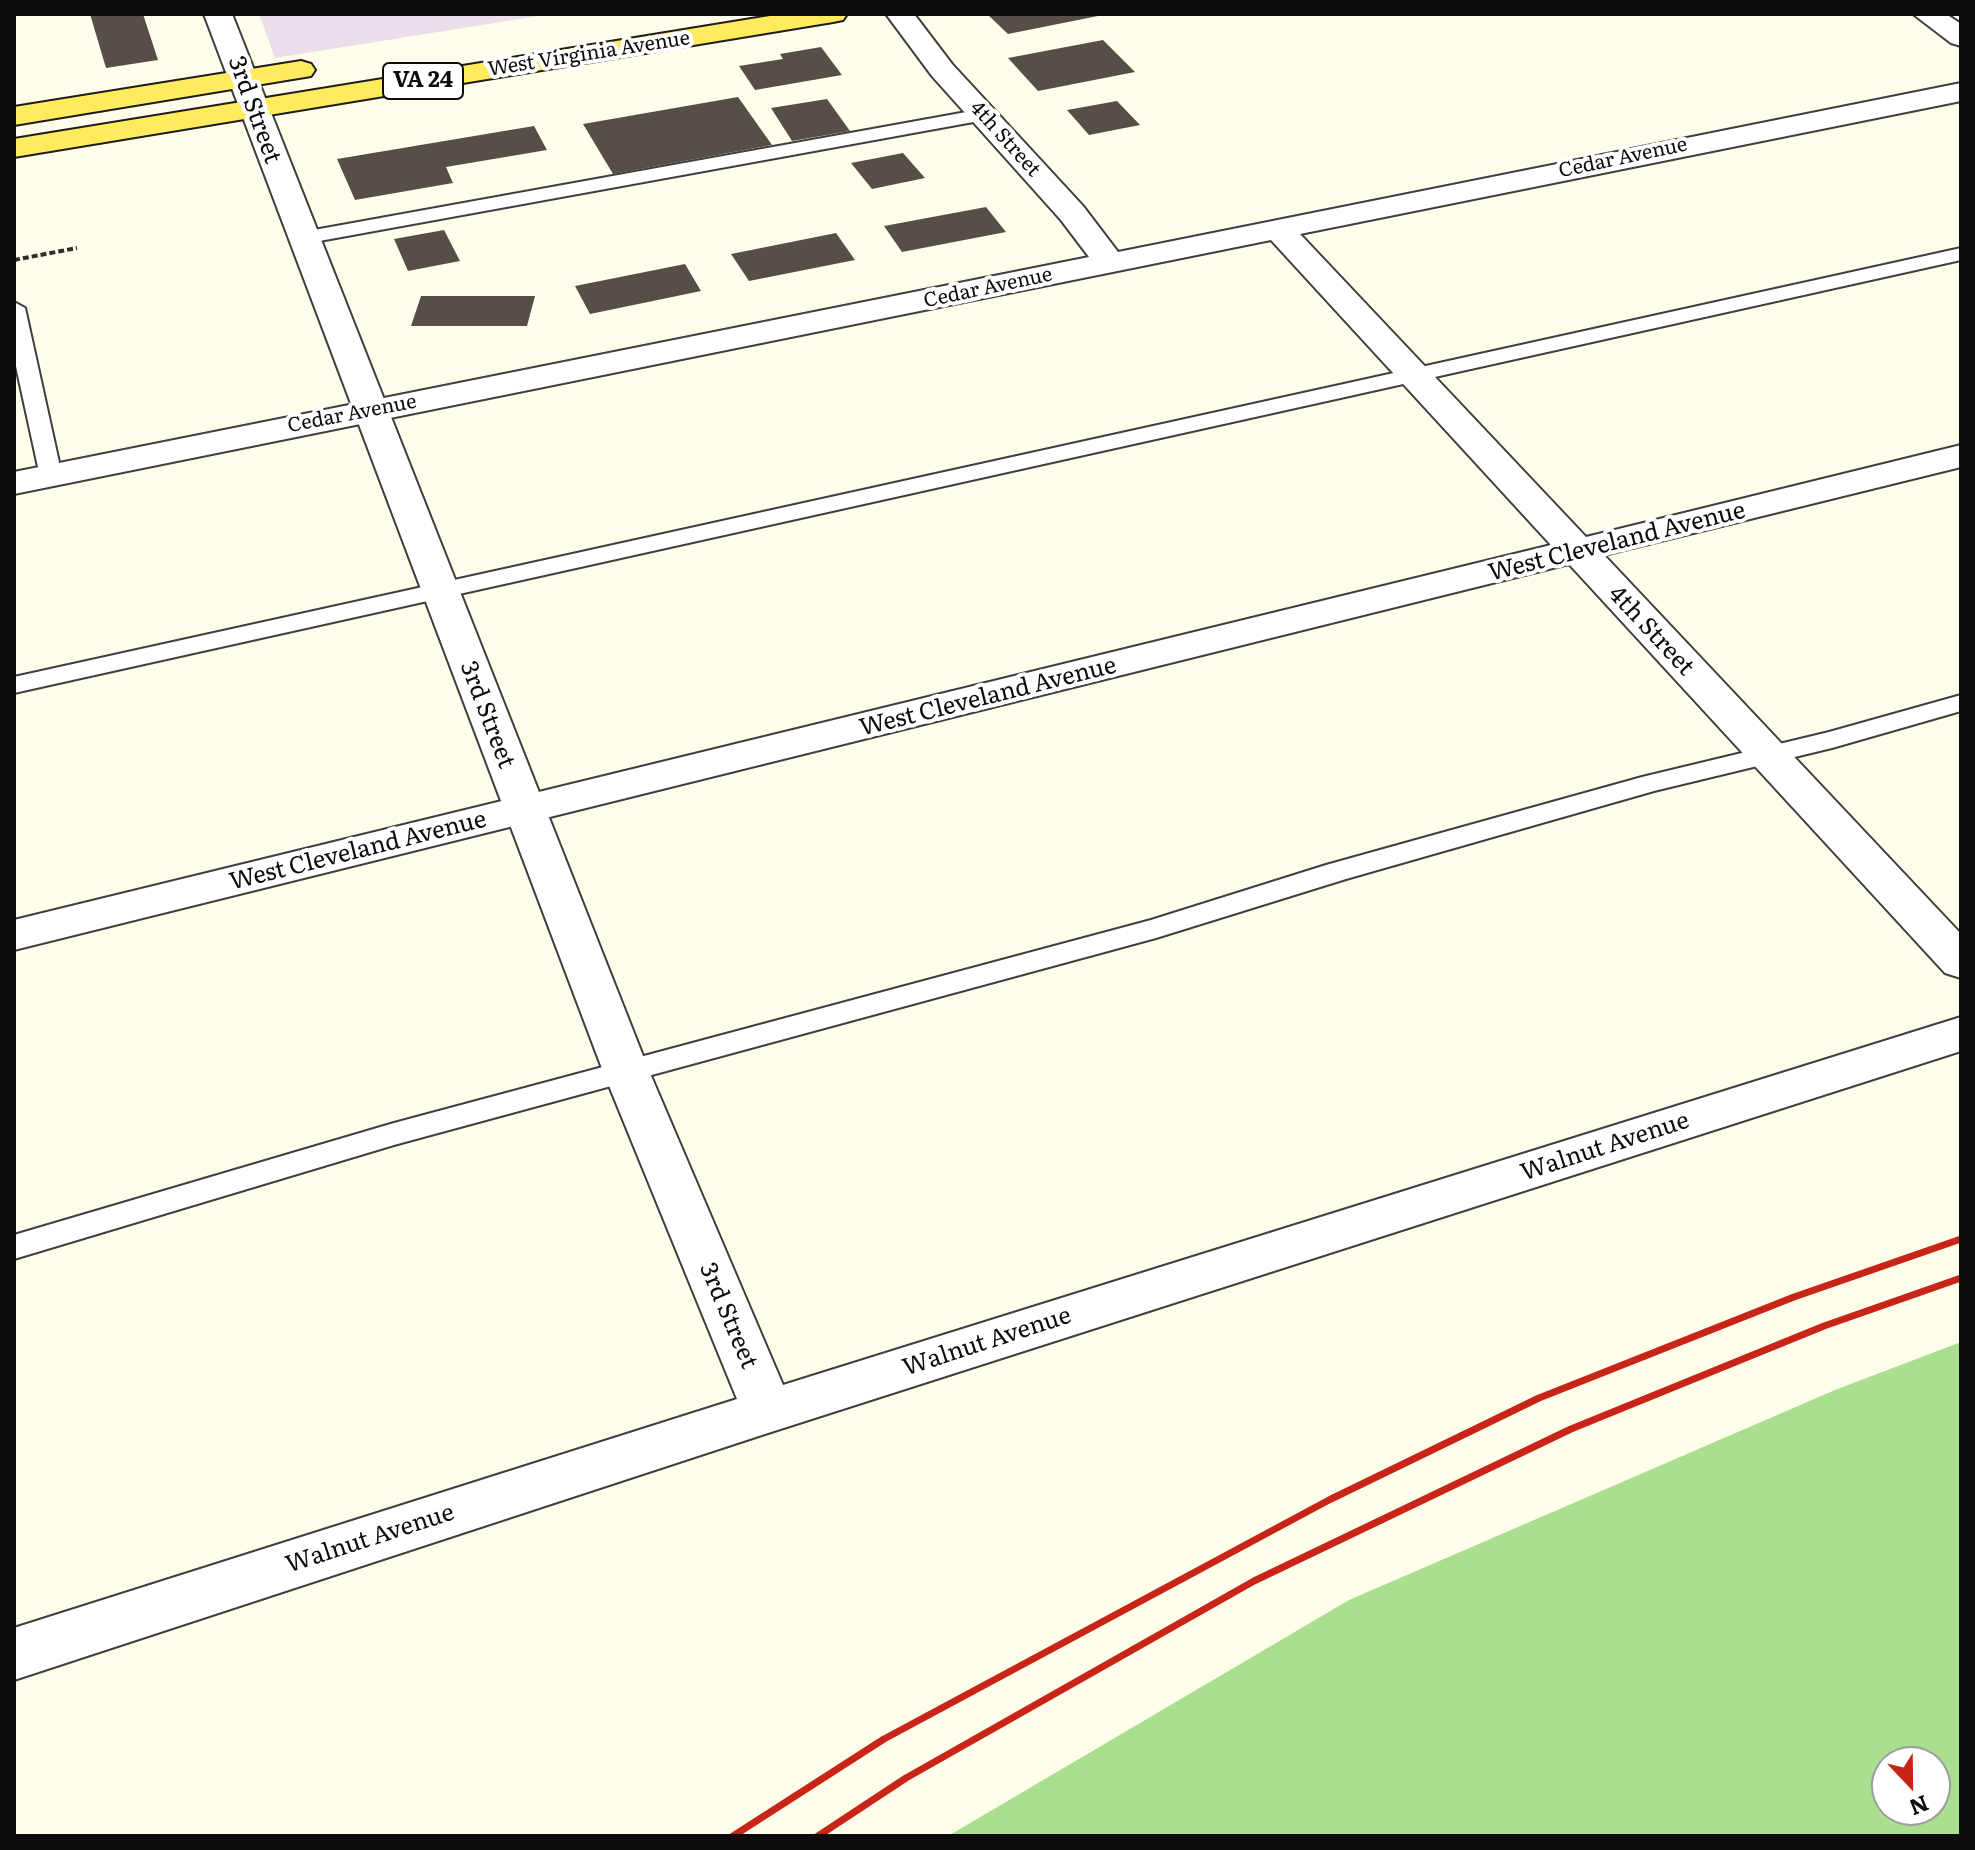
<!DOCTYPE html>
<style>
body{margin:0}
#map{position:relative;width:1975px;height:1850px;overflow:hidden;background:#fffeeb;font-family:Literata,serif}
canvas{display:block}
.frame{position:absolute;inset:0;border:16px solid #0c0c0c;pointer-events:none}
.north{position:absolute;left:1871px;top:1746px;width:80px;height:80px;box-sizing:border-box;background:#fff;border:2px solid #9e9e9e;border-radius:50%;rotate:158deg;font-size:22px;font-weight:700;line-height:32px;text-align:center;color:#0c0c0c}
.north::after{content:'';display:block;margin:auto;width:28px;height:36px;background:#c82518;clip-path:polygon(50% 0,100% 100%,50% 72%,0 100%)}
</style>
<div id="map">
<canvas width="1975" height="1850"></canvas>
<div class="frame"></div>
<div class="north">N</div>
</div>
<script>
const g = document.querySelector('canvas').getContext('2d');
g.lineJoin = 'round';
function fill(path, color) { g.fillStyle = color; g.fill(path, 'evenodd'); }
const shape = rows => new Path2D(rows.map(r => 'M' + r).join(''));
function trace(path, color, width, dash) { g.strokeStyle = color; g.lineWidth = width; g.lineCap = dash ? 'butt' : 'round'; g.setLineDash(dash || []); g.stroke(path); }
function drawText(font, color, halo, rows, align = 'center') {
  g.font = font + ' Literata,serif'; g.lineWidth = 8; g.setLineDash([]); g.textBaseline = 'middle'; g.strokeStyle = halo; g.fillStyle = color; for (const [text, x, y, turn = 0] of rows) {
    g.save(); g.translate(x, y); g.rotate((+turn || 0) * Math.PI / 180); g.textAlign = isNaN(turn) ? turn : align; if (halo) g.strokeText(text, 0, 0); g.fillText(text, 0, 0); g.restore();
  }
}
fill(shape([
 [259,14,551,14,275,58]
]), '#ecdfec');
fill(shape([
 [1961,1342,1961,1834,1959,1836,948,1836,1349,1600,1835,1390],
 [1887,1762,1935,1762,1935,1810,1887,1810]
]), '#aadf8f');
fill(shape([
 [90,14,143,14,158,60,106,68],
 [987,14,1103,14,1103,15,1008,34],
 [1103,40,1135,72,1038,91,1008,58],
 [821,47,842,75,755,90,739,66,783,59,780,54],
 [738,97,772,145,613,174,583,124],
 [827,99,850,131,792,141,771,108],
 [1117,101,1140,125,1089,135,1067,110],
 [534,126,547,150,446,167,453,183,355,200,337,159],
 [903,153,925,178,872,189,851,163],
 [986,207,1006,232,902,252,884,226],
 [444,230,460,261,408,271,394,239],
 [836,233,855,260,749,281,731,254],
 [685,264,701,291,590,314,575,286],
 [421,296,535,296,527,326,411,326]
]), '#564f48');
const service = shape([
 [983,109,992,115,990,119,303,244,293,238,303,232,983,109],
 [1961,248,1961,260,14,693,14,677,1961,248],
 [14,302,25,308,62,476,59,481,51,483,43,481,40,476,14,357,14,302],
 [1961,695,1961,711,1832,748,1654,791,1346,879,1156,938,394,1145,14,1259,14,1235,394,1123,1151,920,1326,865,1642,777,1829,732,1961,695]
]);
const minor = shape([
 [886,14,914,14,952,64,1083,206,1118,252,1961,83,1961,101,1300,234,1586,537,1961,445,1961,467,1604,555,1961,934,1961,978,1945,973,1569,564,14,950,14,920,1551,545,1271,240,14,494,14,472,1089,257,1061,220,932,76,886,14],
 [1913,14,1946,14,1961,24,1961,46,1951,43,1913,14]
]);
const tertiary = shape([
 [204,14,232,14,649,1071,783,1385,1961,1017,1961,1051,768,1433,14,1680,14,1628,737,1399,603,1071,204,14]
]);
const primary = shape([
 [782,14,847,14,843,20,833,22,14,157,14,139,782,14],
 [301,61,311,64,315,70,311,76,14,125,14,107,301,61]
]);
trace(service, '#3f3f3f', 4);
trace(minor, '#3f3f3f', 4);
trace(tertiary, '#3f3f3f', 4);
trace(primary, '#1d1d1d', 4);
trace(shape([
 [14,260,77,248]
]), '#2e2e2e', 4, [6, 3]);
fill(service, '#fff');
fill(minor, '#fff');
fill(tertiary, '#fff');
fill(primary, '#ffeb5b');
trace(shape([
 [733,1836,884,1739,1329,1500,1539,1398,1794,1297,1961,1239],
 [818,1836,906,1778,1254,1581,1571,1429,1824,1326,1961,1278]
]), '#c82518', 7);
drawText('20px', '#0c0c0c', '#fff', [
 ["West Virginia Avenue",589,54,-9],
 ["4th Street",1005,139,48],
 ["Cedar Avenue",1623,158,-12],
 ["Cedar Avenue",988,288,-12],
 ["Cedar Avenue",352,414,-11]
]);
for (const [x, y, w] of [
 [423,81,80]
]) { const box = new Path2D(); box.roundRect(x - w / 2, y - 18, w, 36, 6); g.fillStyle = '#fff'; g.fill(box); trace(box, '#0c0c0c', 2); }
drawText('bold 22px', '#0c0c0c', null, [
 ["VA 24",423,81]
]);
drawText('24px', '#0c0c0c', '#fff', [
 ["3rd Street",254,110,70],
 ["West Cleveland Avenue",1617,542,-14],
 ["4th Street",1651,631,47],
 ["West Cleveland Avenue",988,697,-14],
 ["3rd Street",487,715,69],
 ["West Cleveland Avenue",358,851,-14],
 ["Walnut Avenue",1605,1147,-18],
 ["3rd Street",728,1316,67],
 ["Walnut Avenue",987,1342,-18],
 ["Walnut Avenue",370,1539,-18]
]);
</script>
